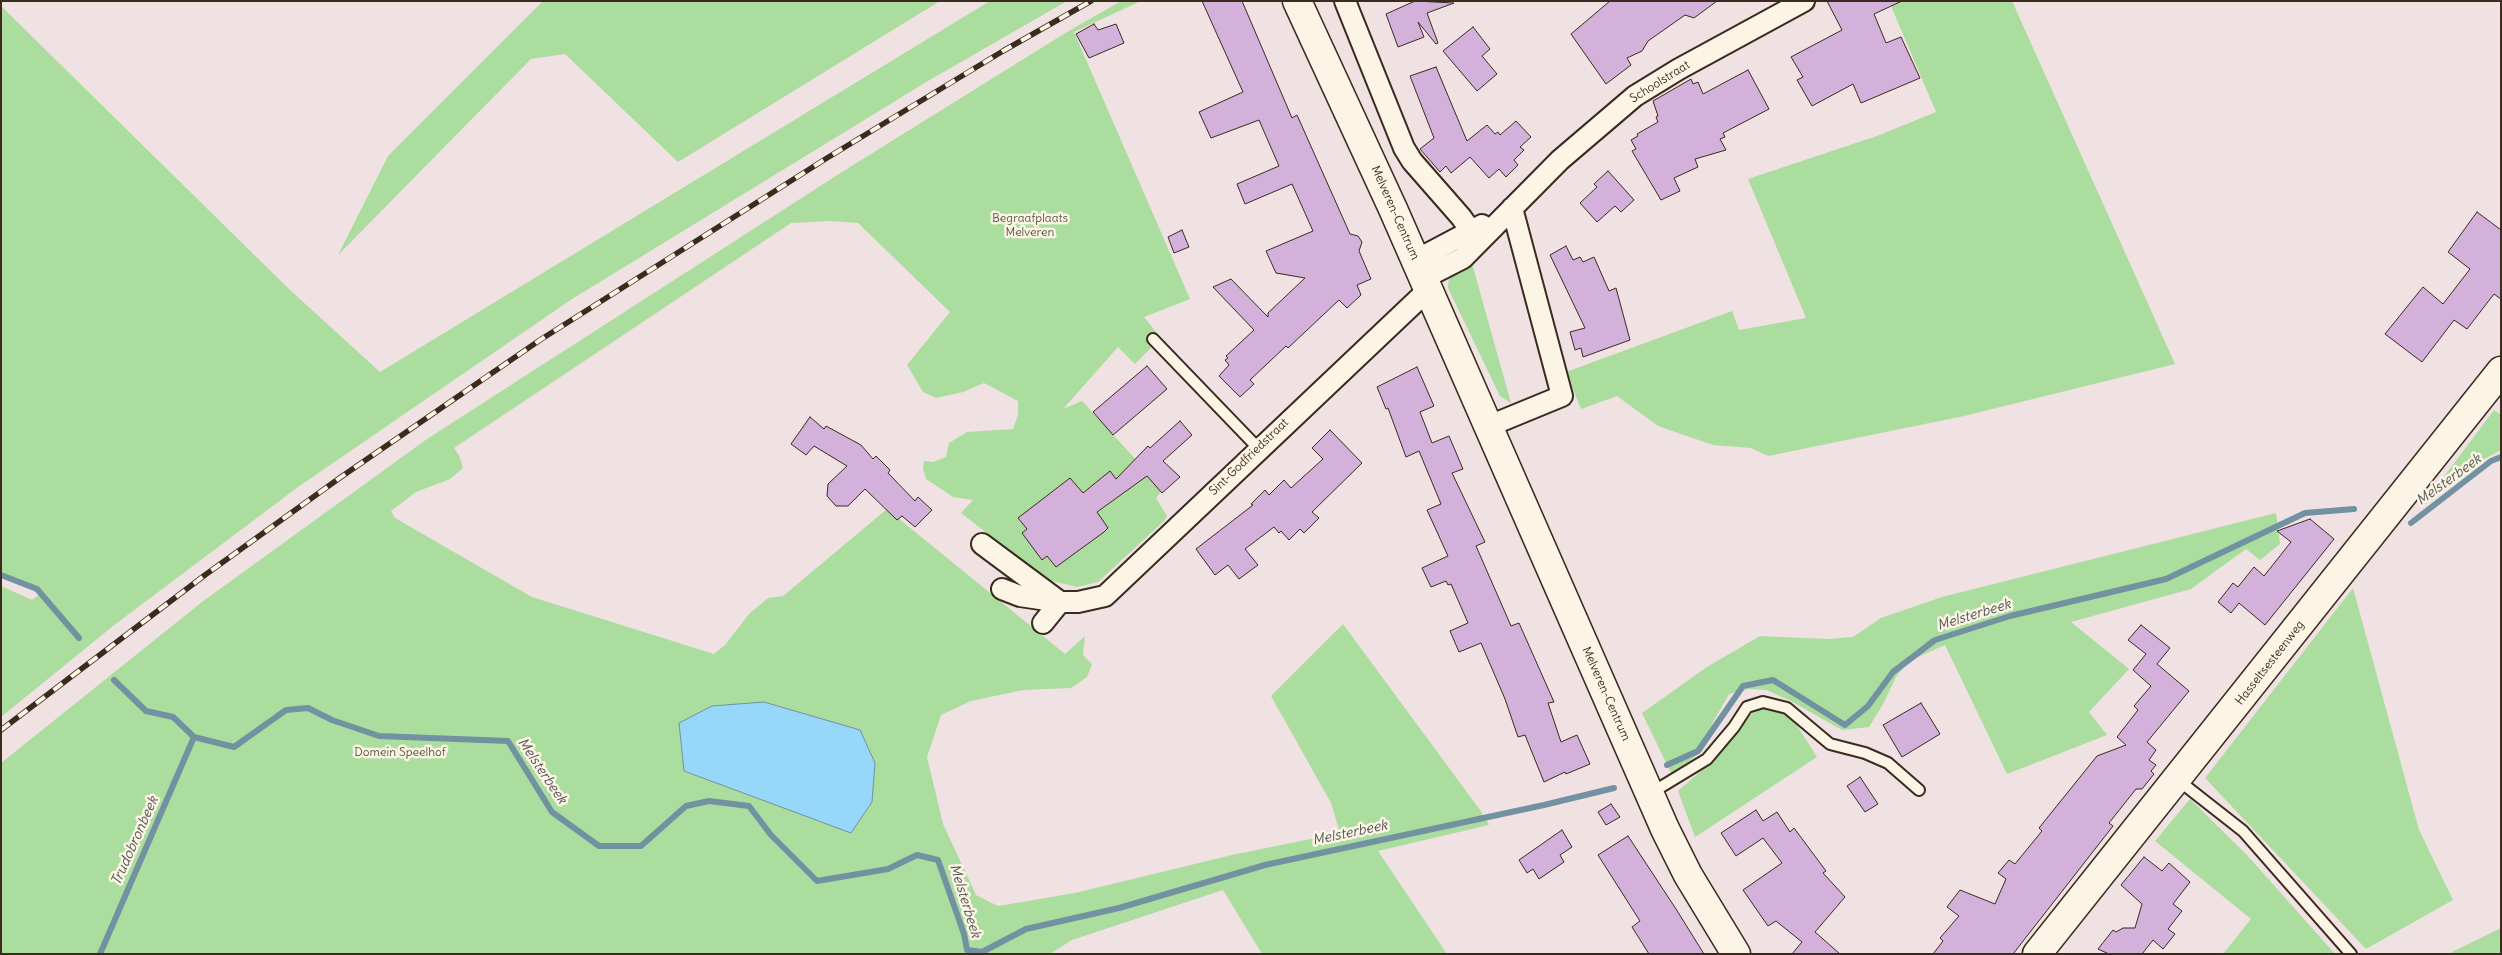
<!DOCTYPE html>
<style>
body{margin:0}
#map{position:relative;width:2502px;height:955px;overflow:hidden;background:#f0e1e2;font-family:Delius,sans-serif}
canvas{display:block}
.frame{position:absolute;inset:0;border:2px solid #3b2a1e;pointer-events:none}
</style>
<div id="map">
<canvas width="2502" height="955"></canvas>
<div class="frame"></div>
</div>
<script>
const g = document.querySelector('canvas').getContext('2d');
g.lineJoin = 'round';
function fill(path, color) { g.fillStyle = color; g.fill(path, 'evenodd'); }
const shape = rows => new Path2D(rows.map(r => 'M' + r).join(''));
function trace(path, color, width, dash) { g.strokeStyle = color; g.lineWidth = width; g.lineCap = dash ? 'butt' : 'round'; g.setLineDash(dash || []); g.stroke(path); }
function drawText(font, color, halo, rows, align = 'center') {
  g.font = font + ' Delius,sans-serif'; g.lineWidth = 5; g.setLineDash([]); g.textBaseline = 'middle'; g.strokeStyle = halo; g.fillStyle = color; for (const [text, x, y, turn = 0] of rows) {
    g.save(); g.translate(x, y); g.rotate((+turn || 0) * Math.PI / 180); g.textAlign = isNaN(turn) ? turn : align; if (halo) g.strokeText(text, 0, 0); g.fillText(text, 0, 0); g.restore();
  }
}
fill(shape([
 [543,1,940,1,678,162,565,54,531,59,338,255,388,156],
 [990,1,1067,1,928,81,572,299,298,487,113,626,1,717,1,586,32,600,42,593,1,573,1,6,290,290,380,372],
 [1121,1,1141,1,1074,32,1190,299,1144,317,1161,338,1135,364,1118,347,1063,409,1082,401,1163,489,1156,498,1167,516,1164,521,1098,582,1077,587,1048,580,961,513,973,500,953,497,926,479,923,469,924,461,933,462,946,457,949,443,967,432,1013,429,1018,415,1018,401,984,383,963,392,936,398,923,392,907,365,950,312,858,223,830,221,791,223,454,448,459,455,463,468,450,479,416,492,391,511,395,518,532,597,714,654,725,645,749,614,768,598,783,596,887,509,1065,654,1085,636,1083,655,1092,664,1087,677,1071,688,1023,690,971,701,941,715,927,757,943,824,976,895,998,906,1075,893,1232,855,1340,833,1331,803,1271,696,1343,624,1480,810,1489,825,1378,851,1447,954,1262,954,1223,890,1072,940,1050,954,1,954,1,763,202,602,427,439,842,172,1067,32],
 [1110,471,1125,492,1097,512,1103,532,1056,567,1047,556,1042,559,1022,533,1027,529,1018,518,1065,482,1083,493],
 [1889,1,2012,1,2175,364,1964,416,1768,456,1751,448,1713,445,1658,426,1617,396,1581,409,1566,372,1732,311,1739,330,1806,318,1748,179,1877,136,1936,112],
 [1471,260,1511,403,1500,396,1448,288,1449,275],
 [2494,410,2501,415,2501,450,2477,463,2422,506],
 [2276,513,2280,544,2260,560,2246,549,2191,589,2071,622,2129,669,2089,712,2107,735,2007,774,1945,645,1909,661,1896,677,1883,704,1869,727,1842,730,1789,700,1766,690,1748,689,1729,694,1712,724,1701,752,1672,775,1642,713,1707,667,1760,636,1829,639,1853,637,1881,618,1942,597],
 [2353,588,2419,830,2453,900,2366,949,2205,778],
 [1776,708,1791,716,1817,757,1695,837,1678,791,1709,764,1733,736,1742,722,1758,709],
 [2190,799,2247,855,2335,954,2223,954,2251,919,2155,841],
 [2501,928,2501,954,2448,954]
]), '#abdd9f');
const water = shape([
 [764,702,860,730,875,763,872,802,851,833,684,771,679,723,712,706,764,702]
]);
fill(water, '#97d7f9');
trace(water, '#7292a1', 1);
trace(shape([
 [2411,523,2491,461,2501,457],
 [1,575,37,589,79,638],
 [114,680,146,711,173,717,194,737,234,747,286,710,308,708,332,720,379,736,508,741,552,812,599,846,641,846,686,806,709,801,749,806,771,835,817,881,888,869,917,855,938,860,964,934,967,950,982,952,1026,929,1119,908,1265,865,1544,805,1614,788],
 [1667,765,1698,751,1743,686,1773,680,1845,725,1868,706,1893,672,1935,640,2010,616,2166,579,2305,513,2354,509],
 [100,954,194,737]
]), '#7292a1', 6);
const building = shape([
 [1202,1,1242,1,1292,118,1297,115,1350,234,1358,236,1362,242,1359,251,1371,279,1357,285,1361,295,1347,308,1339,300,1288,348,1286,346,1250,380,1254,384,1240,397,1219,376,1229,365,1225,360,1228,358,1226,356,1254,330,1213,287,1231,279,1268,317,1268,313,1305,278,1276,273,1266,251,1313,231,1292,184,1245,204,1237,184,1279,166,1259,120,1211,138,1199,112,1243,92,1202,1],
 [1415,1,1454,3,1427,13,1438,43,1436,44,1418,22,1424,37,1398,47,1386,14,1415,1],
 [1610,1,1717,1,1694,18,1685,15,1648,41,1642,51,1627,58,1631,65,1606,84,1571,34,1610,1],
 [1827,1,1902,1,1874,14,1886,43,1901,37,1920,78,1861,103,1853,84,1812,106,1797,80,1803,77,1791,57,1842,30,1827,1],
 [1094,24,1098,30,1116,24,1124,43,1089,58,1076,34,1094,24],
 [1473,27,1490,49,1482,56,1497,74,1477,91,1443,51,1473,27],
 [1436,67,1467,141,1487,125,1495,134,1498,132,1500,135,1516,121,1531,137,1520,147,1524,150,1514,160,1518,165,1506,177,1499,169,1489,178,1470,157,1451,173,1446,166,1440,172,1420,149,1434,138,1410,76,1436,67],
 [1748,70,1769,109,1723,133,1725,137,1720,139,1726,150,1695,159,1698,167,1674,178,1680,191,1661,200,1632,151,1636,149,1631,140,1638,136,1637,134,1658,122,1656,117,1658,116,1653,101,1691,79,1693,84,1698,82,1703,94,1748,70],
 [1608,171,1634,200,1621,212,1615,206,1597,222,1580,203,1597,187,1594,184,1608,171],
 [2477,212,2501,230,2501,299,2494,294,2467,329,2454,320,2422,362,2385,334,2423,287,2443,304,2470,269,2448,252,2477,212],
 [1182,230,1189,247,1174,253,1168,237,1182,230],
 [1566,246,1573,260,1580,257,1583,262,1594,257,1609,291,1616,288,1630,340,1583,357,1581,348,1575,350,1570,332,1585,328,1550,255,1566,246],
 [1147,366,1167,389,1113,435,1093,412,1147,366],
 [1417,367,1434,406,1420,412,1432,443,1449,436,1463,469,1452,473,1485,542,1476,546,1511,626,1519,623,1554,702,1548,703,1561,742,1577,735,1590,764,1566,774,1565,772,1544,782,1525,735,1518,737,1505,699,1481,643,1459,652,1450,631,1468,623,1451,584,1448,585,1446,581,1431,587,1422,568,1448,556,1427,510,1441,504,1419,451,1406,457,1388,408,1386,409,1377,387,1417,367],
 [810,417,824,429,826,426,861,445,873,459,876,456,890,470,888,473,915,501,918,497,932,510,915,527,902,516,897,520,865,489,848,506,836,506,827,496,828,484,847,466,814,446,806,455,791,444,810,417],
 [1180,421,1192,435,1163,461,1180,477,1162,493,1147,476,1097,512,1108,528,1104,532,1056,567,1047,556,1042,560,1022,533,1027,529,1018,518,1070,478,1083,493,1110,471,1116,479,1148,446,1150,448,1180,421],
 [1330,430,1362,463,1312,512,1319,518,1304,533,1300,529,1289,540,1281,531,1279,533,1274,527,1245,549,1258,565,1239,579,1228,565,1215,575,1196,549,1253,505,1251,504,1265,490,1269,495,1284,480,1291,488,1323,459,1312,448,1330,430],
 [2310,519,2334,539,2265,625,2239,603,2231,613,2218,602,2233,583,2238,587,2254,567,2264,576,2291,542,2277,531,2310,519],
 [2141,625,2170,648,2157,664,2189,691,2147,742,2156,750,2149,760,2156,765,2151,771,2154,774,2142,789,2136,789,2109,823,2113,826,2013,954,1933,954,1943,941,1940,938,1959,916,1947,907,1960,890,1995,904,2006,879,1998,873,2009,860,2015,864,2042,831,2039,828,2097,756,2126,745,2117,737,2138,710,2134,706,2151,686,2133,670,2146,654,2128,640,2141,625],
 [1921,703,1940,734,1902,757,1883,725,1921,703],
 [1860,777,1878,804,1865,812,1847,786,1860,777],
 [1611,804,1620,817,1606,825,1598,812,1611,804],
 [1756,810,1763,821,1777,812,1790,832,1794,828,1826,871,1823,873,1845,897,1815,932,1840,954,1792,954,1802,942,1776,921,1768,926,1743,890,1782,863,1763,838,1736,856,1721,833,1756,810],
 [1562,830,1572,847,1560,855,1564,862,1539,879,1533,869,1527,873,1519,860,1562,830],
 [1628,836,1676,909,1704,954,1649,954,1632,927,1640,921,1598,855,1628,836],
 [2144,857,2162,871,2169,863,2190,882,2173,904,2182,911,2168,929,2175,934,2163,949,2153,940,2142,954,2109,954,2098,949,2113,930,2116,932,2123,928,2135,928,2142,904,2121,885,2144,857]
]);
fill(building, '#d4b1db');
trace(building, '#3b2a1e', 1);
const lane = shape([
 [1153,339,1258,448],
 [2178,780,2243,831,2351,954],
 [1651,793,1707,759,1734,727,1747,707,1763,702,1787,708,1830,744,1865,753,1888,763,1919,790]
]);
const street = shape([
 [1345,1,1404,148,1412,161,1461,217,1471,231],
 [1416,260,1482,225],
 [1424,278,1463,258,1560,160,1635,96,1679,69,1804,1],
 [1489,426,1562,396,1512,208],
 [982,544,1060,602,1043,623],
 [1002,589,1020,596,1060,602,1078,602,1105,596,1429,289]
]);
const secondary = shape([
 [1297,1,1393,209,1665,829,1688,875,1736,954],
 [2037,954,2501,371]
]);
trace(lane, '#3b2a1e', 14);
trace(street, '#3b2a1e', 24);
trace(secondary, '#3b2a1e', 31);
trace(lane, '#fcf5e5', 10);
trace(street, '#fcf5e5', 20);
trace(secondary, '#fcf5e5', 28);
const rail = shape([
 [1,730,205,575,341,477,540,340,827,158,1003,51,1091,1]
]);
trace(rail, '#3b2a1e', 5.5);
trace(rail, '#fcf5e5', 4, [11]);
drawText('12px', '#3b2a1e', '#fcf5e5', [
 ["Schoolstraat",1660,82,-32],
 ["Melveren-Centrum",1395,213,66],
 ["Sint-Godfriedstraat",1249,457,-44],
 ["Hasseltsesteenweg",2270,663,-52],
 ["Melveren-Centrum",1606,694,66]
]);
drawText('12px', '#57573e', '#fcf5e5', [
 ["Begraafplaats",1030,219],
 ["Melveren",1030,233],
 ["Domein Speelhof",400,753]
]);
drawText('italic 14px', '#525555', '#fcf5e5', [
 ["Melsterbeek",2449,480,-36],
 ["Melsterbeek",1974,615,-17],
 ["Melsterbeek",542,771,56],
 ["Melsterbeek",1350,833,-12],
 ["Trudobronbeek",135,841,-66],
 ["Melsterbeek",965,901,73]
]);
</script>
